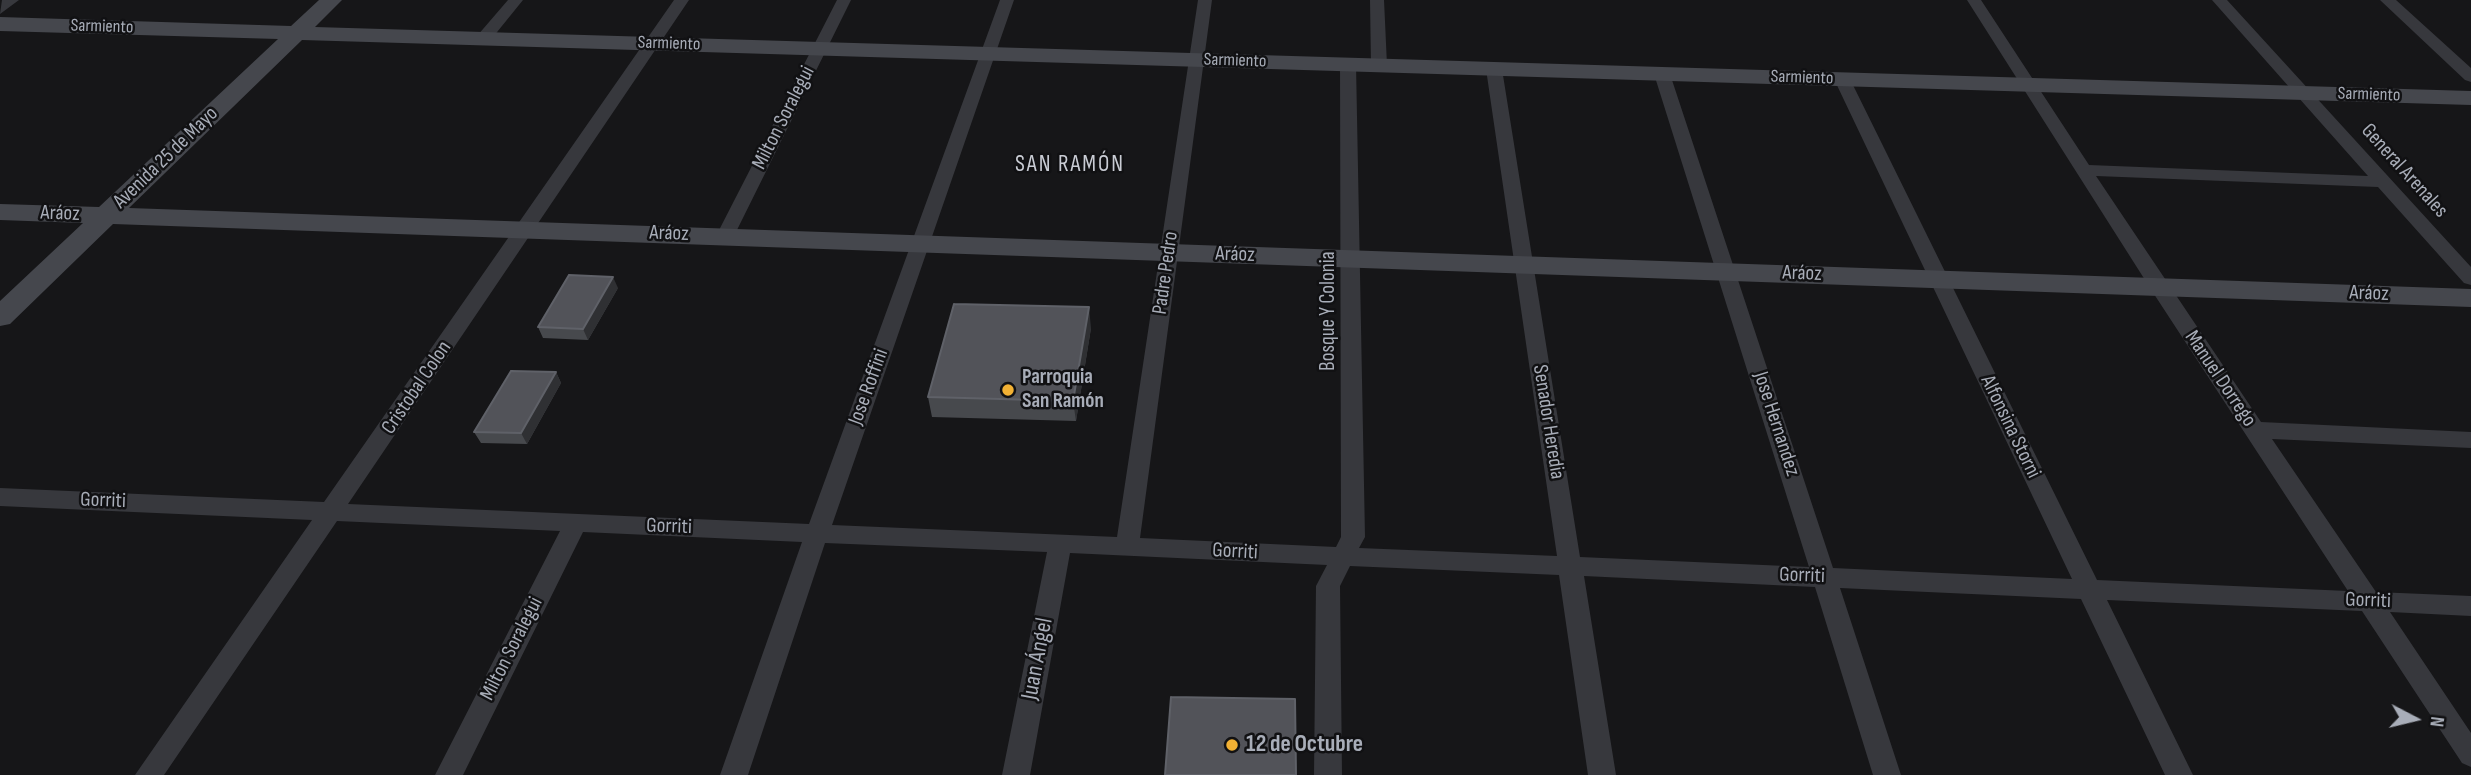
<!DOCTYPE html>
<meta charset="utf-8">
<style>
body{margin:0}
#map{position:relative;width:2471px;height:775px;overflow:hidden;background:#161618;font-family:"Sofia Sans Condensed",sans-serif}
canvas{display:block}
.north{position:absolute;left:2380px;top:684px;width:70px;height:70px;-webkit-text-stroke:5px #111113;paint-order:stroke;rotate:97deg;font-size:19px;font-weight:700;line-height:28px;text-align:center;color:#a8adb8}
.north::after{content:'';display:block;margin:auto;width:24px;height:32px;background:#a8adb8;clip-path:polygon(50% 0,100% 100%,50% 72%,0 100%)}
</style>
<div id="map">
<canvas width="2471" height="775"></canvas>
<div class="north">N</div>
</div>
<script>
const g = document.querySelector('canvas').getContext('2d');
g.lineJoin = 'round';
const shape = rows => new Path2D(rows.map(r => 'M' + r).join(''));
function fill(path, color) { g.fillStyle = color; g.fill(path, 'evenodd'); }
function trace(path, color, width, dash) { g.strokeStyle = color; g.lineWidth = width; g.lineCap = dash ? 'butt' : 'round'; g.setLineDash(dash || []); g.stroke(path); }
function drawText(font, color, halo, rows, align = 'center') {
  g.font = font + ' "Sofia Sans Condensed",sans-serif'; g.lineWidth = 5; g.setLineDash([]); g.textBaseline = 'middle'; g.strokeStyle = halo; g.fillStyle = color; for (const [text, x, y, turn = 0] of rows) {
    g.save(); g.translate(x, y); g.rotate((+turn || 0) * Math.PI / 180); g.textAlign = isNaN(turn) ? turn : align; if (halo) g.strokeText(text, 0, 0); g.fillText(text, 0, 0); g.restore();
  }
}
fill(shape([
 [2,0,19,0,0,14,2,0],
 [508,0,523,0,489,42,477,42,475,39,477,36,508,0],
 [674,0,689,0,348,504,809,524,1000,0,1014,0,832,525,1117,537,1198,0,1212,0,1140,538,1336,547,1341,537,1340,64,1348,59,1356,64,1365,537,1359,548,1557,556,1486,69,1494,64,1502,69,1580,557,1809,567,1654,74,1662,69,1670,74,1833,568,2072,579,1834,79,1842,74,1850,79,2097,580,2348,591,2152,291,1967,0,1981,0,2089,165,2368,176,2212,0,2227,0,2471,267,2471,285,2464,283,2378,187,2096,176,2261,422,2471,432,2471,448,2272,439,2376,592,2471,596,2471,616,2390,612,2471,733,2471,767,2462,763,2362,611,2107,600,2193,775,2165,775,2081,599,1840,588,1901,775,1873,775,1815,587,1584,576,1616,775,1588,775,1559,575,1350,566,1340,586,1342,775,1314,775,1316,586,1327,565,1070,553,1030,775,1002,775,1047,552,825,543,748,775,720,775,802,542,583,532,463,775,435,775,560,531,337,521,164,775,135,775,312,520,0,506,0,488,324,502,674,0],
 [837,0,851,0,734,236,732,240,718,240,716,236,837,0],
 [1370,0,1384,0,1387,65,1379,70,1371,65,1370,0],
 [2380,0,2396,0,2471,68,2471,82,2465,80,2380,0]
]), '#37383d');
fill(shape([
 [319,0,342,0,315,27,2471,91,2471,105,302,40,129,208,2471,289,2471,307,113,224,10,324,0,326,0,301,83,223,0,220,0,204,99,207,278,39,0,31,0,17,291,26,319,0]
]), '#45474d');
fill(shape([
 [618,288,588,340,543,338,538,327],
 [1091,328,1076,421,932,417,928,397],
 [556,372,561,383,527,444,481,443,474,432]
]), '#47494d');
fill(shape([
 [613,277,618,288,588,340,583,329],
 [1089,307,1091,328,1076,421,1073,401],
 [556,372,561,383,527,444,521,433]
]), '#2f3033');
const building = shape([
 [569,275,613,277,583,329,538,327,569,275],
 [954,304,1089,307,1073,401,928,397,954,304],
 [511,371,556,372,521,433,474,432,511,371],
 [1171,697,1295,699,1296,775,1165,775,1171,697]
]);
fill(building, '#525359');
trace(building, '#5f6168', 2);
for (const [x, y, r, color] of [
 [1008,390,7,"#f2b134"],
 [1232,745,7,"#f2b134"]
]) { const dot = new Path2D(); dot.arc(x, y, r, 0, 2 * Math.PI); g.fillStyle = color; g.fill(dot); trace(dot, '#111113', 2.5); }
drawText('18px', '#a8adb8', '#111113', [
 ["Sarmiento",102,27,2],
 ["Sarmiento",669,44,2],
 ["Sarmiento",1235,61,2],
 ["Sarmiento",1802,78,2],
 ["Sarmiento",2369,95,2]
]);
drawText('21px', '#a8adb8', '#111113', [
 ["Milton Soralegui",784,118,-63],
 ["Avenida 25 de Mayo",166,158,-44],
 ["General Arenales",2404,171,48],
 ["Aráoz",60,214,2],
 ["Aráoz",669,234,2],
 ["Aráoz",1235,255,2],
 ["Padre Pedro",1166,273,-82],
 ["Aráoz",1802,274,2],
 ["Aráoz",2369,294,2],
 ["Bosque Y Colonia",1329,311,-90],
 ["Manuel Dorrego",2220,379,56],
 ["Jose Roffini",869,387,-70],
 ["Cristobal Colon",417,388,-56],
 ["Senador Heredia",1548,422,81],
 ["Jose Hernandez",1776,424,72],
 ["Alfonsina Storni",2010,427,64],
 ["Gorriti",103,501,2],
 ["Gorriti",669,527,2],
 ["Gorriti",1235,552,3],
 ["Gorriti",1802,576,2],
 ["Gorriti",2368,601,2],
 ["Milton Soralegui",512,649,-63]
]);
drawText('bold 21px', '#a8adb8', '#111113', [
 ["Parroquia",1022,378],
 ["San Ramón",1022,402]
], 'left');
g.letterSpacing = '2px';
drawText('23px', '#c9ccd4', '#111113', [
 ["SAN RAMÓN",1070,165]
]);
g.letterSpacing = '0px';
drawText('24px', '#a8adb8', '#111113', [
 ["Juan Ángel",1038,659,-79]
]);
drawText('bold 24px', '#a8adb8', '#111113', [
 ["12 de Octubre",1246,745]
], 'left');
</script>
